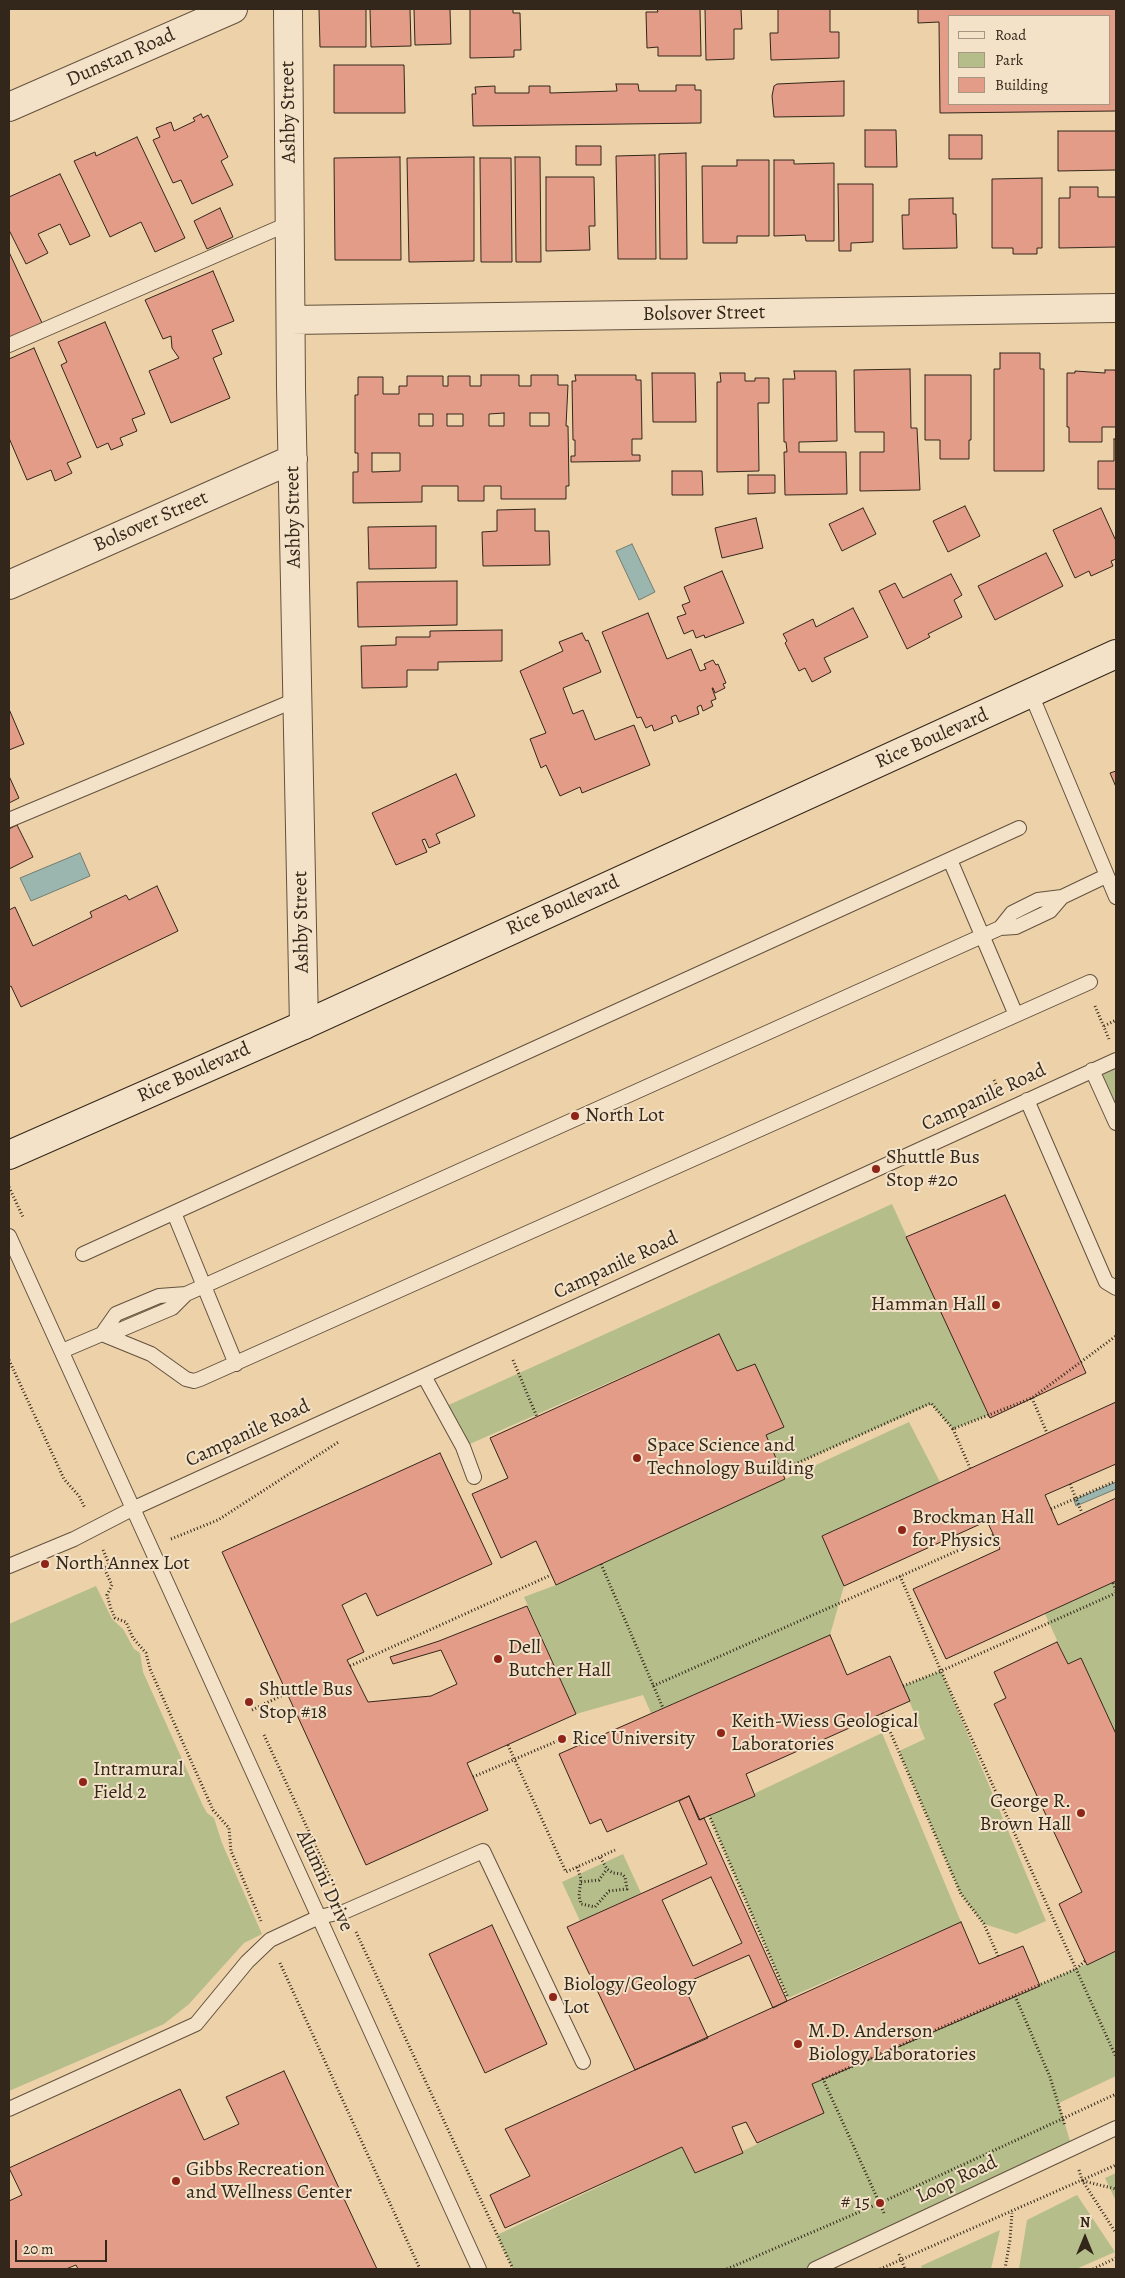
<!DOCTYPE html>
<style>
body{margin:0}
#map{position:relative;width:1125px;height:2278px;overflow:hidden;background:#edd2a9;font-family:Alegreya,serif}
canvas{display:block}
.frame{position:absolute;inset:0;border:10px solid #33261a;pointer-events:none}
.legend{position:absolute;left:948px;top:15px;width:162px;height:90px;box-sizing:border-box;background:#f3e2c7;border:1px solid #a69782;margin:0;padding:6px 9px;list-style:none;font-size:15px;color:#33261a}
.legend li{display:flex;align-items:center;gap:10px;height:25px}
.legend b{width:25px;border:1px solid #a69782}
.north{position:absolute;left:1060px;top:2213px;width:50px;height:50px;-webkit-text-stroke:4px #f3e2c7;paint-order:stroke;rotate:0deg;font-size:14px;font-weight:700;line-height:20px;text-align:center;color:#33261a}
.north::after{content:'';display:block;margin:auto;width:18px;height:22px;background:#33261a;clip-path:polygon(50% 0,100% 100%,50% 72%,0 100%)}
.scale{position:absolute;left:15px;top:2240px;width:92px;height:22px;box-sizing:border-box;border:2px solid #33261a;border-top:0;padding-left:6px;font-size:15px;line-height:18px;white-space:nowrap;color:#33261a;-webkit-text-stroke:4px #f3e2c7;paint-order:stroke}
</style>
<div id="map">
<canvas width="1125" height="2278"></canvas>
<div class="frame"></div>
<ul class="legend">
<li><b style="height:6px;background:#f3e2c7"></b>Road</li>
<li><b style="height:14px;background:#b5bd8a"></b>Park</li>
<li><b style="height:14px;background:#e39c87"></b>Building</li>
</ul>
<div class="north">N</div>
<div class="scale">20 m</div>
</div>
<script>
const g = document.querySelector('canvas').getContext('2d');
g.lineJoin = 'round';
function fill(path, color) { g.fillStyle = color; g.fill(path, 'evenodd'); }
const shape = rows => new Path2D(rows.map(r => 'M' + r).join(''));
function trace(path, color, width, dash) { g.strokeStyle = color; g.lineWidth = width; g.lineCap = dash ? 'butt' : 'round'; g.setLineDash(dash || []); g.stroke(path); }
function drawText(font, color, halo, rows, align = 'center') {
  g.font = font + ' Alegreya,serif'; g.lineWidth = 4; g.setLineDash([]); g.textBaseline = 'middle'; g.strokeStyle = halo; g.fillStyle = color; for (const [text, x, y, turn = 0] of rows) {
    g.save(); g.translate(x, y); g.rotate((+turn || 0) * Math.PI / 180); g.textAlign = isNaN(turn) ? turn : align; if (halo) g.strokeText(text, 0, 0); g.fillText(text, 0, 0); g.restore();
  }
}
fill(shape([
 [1116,1060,1116,1123,1092,1070],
 [892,1204,988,1415,953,1429,931,1404,782,1470,766,1435,784,1426,755,1365,737,1371,719,1334,463,1447,442,1408],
 [909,1422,940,1482,822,1536,844,1586,830,1635,651,1713,643,1695,576,1714,524,1597,556,1585],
 [1116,1581,1116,1734,1081,1658,1068,1664,1045,1614],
 [96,1586,112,1619,123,1629,134,1649,140,1653,143,1672,203,1806,207,1813,214,1818,222,1843,262,1934,244,1943,189,2004,164,2024,9,2091,9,1624],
 [941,1671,1046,1921,1016,1934,984,1924,961,1894,899,1751,925,1739,903,1686],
 [882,1733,961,1922,788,1998,709,1815],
 [623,1854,641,1893,580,1921,562,1882],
 [1116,1951,1116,2076,1059,2103,1072,2148,815,2269,513,2269,497,2235,682,2147,696,2173,823,2113,812,2084],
 [1116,2173,1116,2201,1105,2178],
 [1077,2195,1115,2252,1076,2269,1019,2269,1027,2220],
 [1000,2230,991,2269,922,2269,921,2266]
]), '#b5bd8a');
const water = shape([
 [632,544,655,592,639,600,616,551,632,544],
 [80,853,90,876,31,901,20,878,80,853],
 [1116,1482,1116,1489,1076,1506,1074,1500,1116,1482]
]);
fill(water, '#9ab6ae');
trace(water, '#717c73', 1);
const building = shape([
 [319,9,366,9,366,47,320,47,319,9],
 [370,9,410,9,411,46,371,47,370,9],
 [414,9,450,9,451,44,415,45,414,9],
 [470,9,513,9,513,13,520,13,521,50,514,50,514,57,470,58,470,9],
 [657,9,700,9,701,56,658,56,658,47,647,48,646,12,658,12,657,9],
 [705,9,741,9,742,29,734,29,734,59,706,60,705,9],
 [778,9,830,9,830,32,839,32,839,58,771,60,770,33,778,33,778,9],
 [918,9,1116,9,1116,111,940,113,939,22,918,23,918,9],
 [949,16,1109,16,1109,104,949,104,949,16],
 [334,65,404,65,405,113,334,113,334,65],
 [844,81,844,116,774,117,772,96,774,86,777,84,844,81],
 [616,84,638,84,639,91,676,91,676,85,695,85,695,90,701,90,701,123,473,126,472,94,476,94,475,87,495,86,495,93,529,93,529,86,550,86,550,93,617,91,616,84],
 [201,114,203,118,208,115,228,157,221,161,233,185,192,204,181,180,173,183,153,140,160,137,156,128,171,122,174,131,195,121,193,118,201,114],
 [865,130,896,130,897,167,865,167,865,130],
 [1058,131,1116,131,1116,170,1058,171,1058,131],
 [949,135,982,135,982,159,949,159,949,135],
 [137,137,185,238,155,252,141,222,110,237,74,161,95,152,96,156,137,137],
 [576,146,601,146,601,165,576,165,576,146],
 [686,153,687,259,660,259,659,154,686,153],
 [655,155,656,259,618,259,616,156,655,155],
 [400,157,401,260,335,260,334,158,400,157],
 [474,157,474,261,409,262,407,158,474,157],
 [515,157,540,157,541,262,516,262,515,157],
 [480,158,511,158,512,262,481,262,480,158],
 [737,160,769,160,769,236,737,236,737,243,703,243,702,166,737,166,737,160],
 [774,160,794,160,794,164,834,163,834,241,806,241,805,235,774,236,774,160],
 [60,174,90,236,70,245,60,224,38,234,48,253,26,264,9,230,9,197,60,174],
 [546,177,594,177,595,226,589,226,590,250,546,251,546,177],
 [1042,178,1042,248,1037,248,1037,254,1013,254,1013,248,992,248,992,179,1042,178],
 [838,184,873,184,873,242,851,243,851,251,839,251,838,184],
 [1070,187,1098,187,1098,197,1116,197,1116,247,1059,248,1059,198,1070,198,1070,187],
 [953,198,953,214,956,214,957,248,903,249,902,215,909,215,909,199,953,198],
 [220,208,233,237,207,249,194,221,220,208],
 [9,252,42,323,9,339,9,252],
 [213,271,234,321,212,330,222,354,213,358,230,398,171,423,149,371,179,358,172,348,171,336,163,339,145,300,213,271],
 [105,322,145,414,132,419,137,431,120,438,123,445,111,450,108,443,97,448,61,365,67,362,58,342,105,322],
 [34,348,81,457,67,463,72,473,55,481,51,470,27,480,9,438,9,359,34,348],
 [1000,353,1040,353,1040,369,1044,369,1044,471,994,471,994,369,1000,369,1000,353],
 [910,369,911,428,917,428,920,490,860,491,860,452,884,452,884,432,855,432,854,370,910,369],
 [1105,370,1115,370,1116,373,1116,427,1102,427,1102,442,1069,442,1069,427,1067,427,1067,373,1075,373,1075,371,1105,373,1105,370],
 [794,371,836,371,837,441,799,442,799,452,846,452,847,494,785,495,784,452,787,452,786,442,784,442,783,379,795,379,794,371],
 [652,373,695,373,696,422,653,422,652,373],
 [720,373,745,373,745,381,755,381,755,378,769,378,769,403,758,403,759,471,717,472,717,382,721,382,720,373],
 [481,375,519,375,519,386,531,386,531,375,558,375,558,385,568,385,566,426,568,426,569,486,566,486,566,499,501,499,501,486,484,486,484,501,458,501,458,486,422,486,422,502,353,503,353,472,358,472,358,453,355,453,355,395,358,395,358,377,383,377,383,394,399,394,399,386,407,386,407,376,443,376,443,386,448,386,448,376,470,376,470,386,481,386,481,375],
 [504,413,504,426,489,426,489,414,504,413],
 [530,413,549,413,549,426,530,426,530,413],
 [419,414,433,414,433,426,419,426,419,414],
 [447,414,463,414,463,426,447,426,447,414],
 [372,453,400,453,400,471,372,472,372,453],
 [575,375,636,375,636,380,641,380,642,439,632,439,632,455,640,455,640,461,571,462,571,456,575,456,575,440,573,440,572,381,576,381,575,375],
 [925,375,971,375,971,440,969,440,969,459,940,459,940,440,925,440,925,375],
 [1114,439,1116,439,1116,489,1098,489,1098,461,1114,461,1114,439],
 [672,471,702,471,703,495,672,495,672,471],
 [748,475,775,475,775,493,748,494,748,475],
 [965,506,980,536,948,552,933,521,965,506],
 [863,508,876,534,842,551,829,524,863,508],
 [1101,508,1116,541,1116,559,1111,561,1113,566,1091,576,1089,571,1075,578,1053,530,1101,508],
 [535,509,535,531,549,531,550,565,483,566,482,532,497,531,497,510,535,509],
 [756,518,763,548,722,558,715,528,756,518],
 [436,526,436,568,369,569,368,527,436,526],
 [1046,553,1063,586,995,620,978,586,1046,553],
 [722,571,744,623,705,638,704,635,696,638,693,630,684,634,677,617,686,614,682,605,690,602,684,587,722,571],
 [951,574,962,595,954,600,962,617,928,634,930,637,907,649,879,591,895,583,903,598,951,574],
 [457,581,457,625,358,627,357,582,457,581],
 [853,608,868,637,824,658,831,672,812,682,805,668,799,671,785,643,787,641,783,634,813,619,816,627,853,608],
 [648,613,667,659,691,649,700,671,706,669,704,664,713,660,716,665,718,664,726,683,723,684,725,688,715,693,713,688,712,688,716,699,711,701,713,706,703,711,701,705,697,707,699,714,679,722,676,715,671,717,673,723,654,731,652,725,646,728,641,717,637,718,602,632,648,613],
 [502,630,502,661,438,662,438,670,407,670,407,687,362,688,361,646,396,645,396,637,430,637,430,631,502,630],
 [582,633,586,641,588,640,601,672,563,688,573,714,583,710,595,740,634,725,650,765,582,793,580,787,560,796,546,765,541,768,530,739,546,733,520,671,563,651,559,642,582,633],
 [9,709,24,744,9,750,9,709],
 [1116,771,1116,787,1110,773,1116,771],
 [456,774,475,816,436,834,440,843,429,848,425,839,422,840,427,852,396,865,372,813,456,774],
 [9,776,19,798,9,803,9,776],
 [17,825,33,857,9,869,9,829,17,825],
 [157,886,178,931,21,1007,11,986,9,987,9,910,15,907,33,946,92,917,90,912,126,895,129,900,157,886],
 [1005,1195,1086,1373,990,1418,906,1237,1005,1195],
 [719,1334,737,1371,755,1364,784,1427,766,1435,785,1479,556,1585,536,1541,501,1558,472,1494,508,1478,490,1438,719,1334],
 [1116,1402,1116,1464,1045,1495,1058,1525,1116,1498,1116,1581,946,1659,913,1589,1000,1549,987,1521,844,1586,822,1536,1116,1402],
 [440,1453,492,1564,377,1616,366,1593,342,1605,364,1652,347,1660,368,1702,431,1696,457,1684,441,1650,393,1664,390,1657,439,1641,527,1606,576,1714,467,1763,488,1810,366,1865,222,1552,440,1453],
 [830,1635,847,1675,890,1656,910,1701,746,1774,755,1796,699,1820,689,1796,607,1832,601,1819,590,1824,559,1754,830,1635],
 [1057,1642,1068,1664,1081,1658,1116,1734,1116,1951,1087,1965,1059,1904,1082,1892,994,1704,1006,1698,994,1672,1057,1642],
 [689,1796,700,1820,704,1818,787,2001,773,2008,749,1955,683,1984,708,2038,635,2070,567,1927,707,1864,679,1801,689,1796],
 [711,1877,742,1943,693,1966,662,1900,711,1877],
 [961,1922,979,1964,1023,1946,1040,1986,812,2084,824,2113,757,2143,746,2122,732,2127,743,2153,695,2173,682,2147,505,2228,490,2195,530,2176,505,2129,961,1922],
 [492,1925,547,2044,485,2073,429,1954,492,1925],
 [284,2071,377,2269,78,2269,76,2265,66,2269,9,2269,9,2201,22,2195,9,2168,180,2089,204,2140,239,2124,226,2097,284,2071]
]);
fill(building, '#e39c87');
trace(building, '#33261a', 1);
const service = shape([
 [9,345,290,223],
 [1031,694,1116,897],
 [9,820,298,699],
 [950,860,1016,1015],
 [1000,928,1012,913,1038,900,1062,897,1106,876],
 [1092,1070,1116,1123],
 [1027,1100,1106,1282,1116,1288],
 [174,1213,236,1364],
 [9,1236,479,2269],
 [83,1254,1019,828],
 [102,1334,151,1354,186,1379,194,1381,200,1379,1090,982],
 [102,1334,116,1314,159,1296,186,1294,1000,928,1016,927,1050,911,1062,897],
 [62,1351,102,1334,120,1330,172,1308,186,1294],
 [424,1376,463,1447,474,1477],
 [9,1566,74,1539,132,1509,1116,1060],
 [9,2109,196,2024,247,1962,270,1940,319,1917,346,1911,483,1851,583,2062],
 [815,2269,1116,2128]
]);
const minor = shape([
 [288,9,291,387,304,1025],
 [9,107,233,9],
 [291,320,1116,308],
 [9,585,293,459]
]);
const secondary = shape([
 [9,1155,304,1025,1116,654]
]);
trace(service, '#62513e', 16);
trace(minor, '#62513e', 30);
trace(secondary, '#33261a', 30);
trace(shape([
 [1095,1006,1109,1039],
 [1104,1026,1116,1020],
 [994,1080,999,1090],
 [9,1187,23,1217],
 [9,1360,64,1479,79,1496,85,1508],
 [513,1360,537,1417],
 [1032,1398,1047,1433],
 [953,1429,970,1468],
 [782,1470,931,1403,953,1429,1032,1398,1116,1336],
 [1070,1484,1082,1513],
 [1051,1509,1116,1481],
 [171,1539,218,1520,340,1441],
 [103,1550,110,1566],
 [122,1560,104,1568,112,1585,107,1595,111,1609,115,1618,126,1622,133,1638,146,1653,150,1669,213,1810,229,1828,231,1851,261,1921],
 [601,1564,663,1708],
 [900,1576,941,1671,1116,1593],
 [1113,1583,1116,1590],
 [350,1666,551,1575],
 [653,1686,993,1535],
 [903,1686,941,1671,1116,2057],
 [252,1710,287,1693],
 [882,1713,961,1894,984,1924,998,1956],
 [264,1735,336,1890],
 [508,1745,566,1872,615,1850],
 [473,1777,562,1739],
 [709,1815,788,1998],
 [577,1867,581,1879,579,1896,581,1904,595,1907,609,1891,627,1889,625,1877,622,1874,613,1873,607,1869,600,1857],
 [581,1882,599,1880,607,1869],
 [356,1932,513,2269],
 [280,1963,420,2269],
 [1015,1996,1050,2077,1065,2126],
 [1079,2170,1082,2180,1116,2233],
 [1083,2181,1116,2189],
 [884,2213,823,2079,1076,1969,1085,1961],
 [899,2254,905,2269],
 [727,2269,880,2203,1116,2094],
 [880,2269,1116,2165],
 [1005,2269,1010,2240,1012,2213],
 [1093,2269,1116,2258]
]), '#33261a', 3, [1, 2.5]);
trace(service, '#f3e2c7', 14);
trace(minor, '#f3e2c7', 28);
trace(secondary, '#f3e2c7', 28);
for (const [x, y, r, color] of [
 [575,1116,5,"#8f2418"],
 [876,1169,5,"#8f2418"],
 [996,1305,5,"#8f2418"],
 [637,1458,5,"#8f2418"],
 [902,1530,5,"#8f2418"],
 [45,1564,5,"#8f2418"],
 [498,1659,5,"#8f2418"],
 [249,1702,5,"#8f2418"],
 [721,1733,5,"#8f2418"],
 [562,1739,5,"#8f2418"],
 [83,1782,5,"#8f2418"],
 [1081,1813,5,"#8f2418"],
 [553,1997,5,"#8f2418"],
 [798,2044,5,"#8f2418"],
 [176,2181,5,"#8f2418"],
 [880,2203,5,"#8f2418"]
]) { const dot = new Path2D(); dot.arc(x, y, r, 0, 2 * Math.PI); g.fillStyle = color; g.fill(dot); trace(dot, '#f3e2c7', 2); }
drawText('20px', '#33261a', '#f3e2c7', [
 ["Dunstan Road",121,58,-24],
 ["Ashby Street",289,112,-91],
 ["Bolsover Street",704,314,-1],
 ["Ashby Street",294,517,-91],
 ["Bolsover Street",151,522,-24],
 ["Rice Boulevard",932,739,-24],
 ["Rice Boulevard",563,906,-24],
 ["Ashby Street",302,922,-91],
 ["Rice Boulevard",194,1073,-24],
 ["Campanile Road",984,1098,-25],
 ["Campanile Road",616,1266,-25],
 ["Campanile Road",248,1434,-25],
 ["Alumni Drive",324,1881,65],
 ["Loop Road",957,2180,-25]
]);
drawText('20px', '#33261a', '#f3e2c7', [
 ["North Lot",585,1116],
 ["Shuttle Bus",886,1158],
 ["Stop #20",886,1181],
 ["Hamman Hall",986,1305,"right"],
 ["Space Science and",647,1446],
 ["Technology Building",647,1469],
 ["Brockman Hall",912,1518],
 ["for Physics",912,1541],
 ["North Annex Lot",55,1564],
 ["Dell",508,1648],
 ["Butcher Hall",508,1671],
 ["Shuttle Bus",259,1690],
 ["Stop #18",259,1713],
 ["Keith-Wiess Geological",731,1722],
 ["Laboratories",731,1745],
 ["Rice University",572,1739],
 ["Intramural",93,1770],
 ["Field 2",93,1793],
 ["George R.",1071,1802,"right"],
 ["Brown Hall",1071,1825,"right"],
 ["Biology/Geology",563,1985],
 ["Lot",563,2008],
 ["M.D. Anderson",808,2032],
 ["Biology Laboratories",808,2055],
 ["Gibbs Recreation",186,2170],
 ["and Wellness Center",186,2193],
 ["# 15",870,2203,"right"]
], 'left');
</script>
